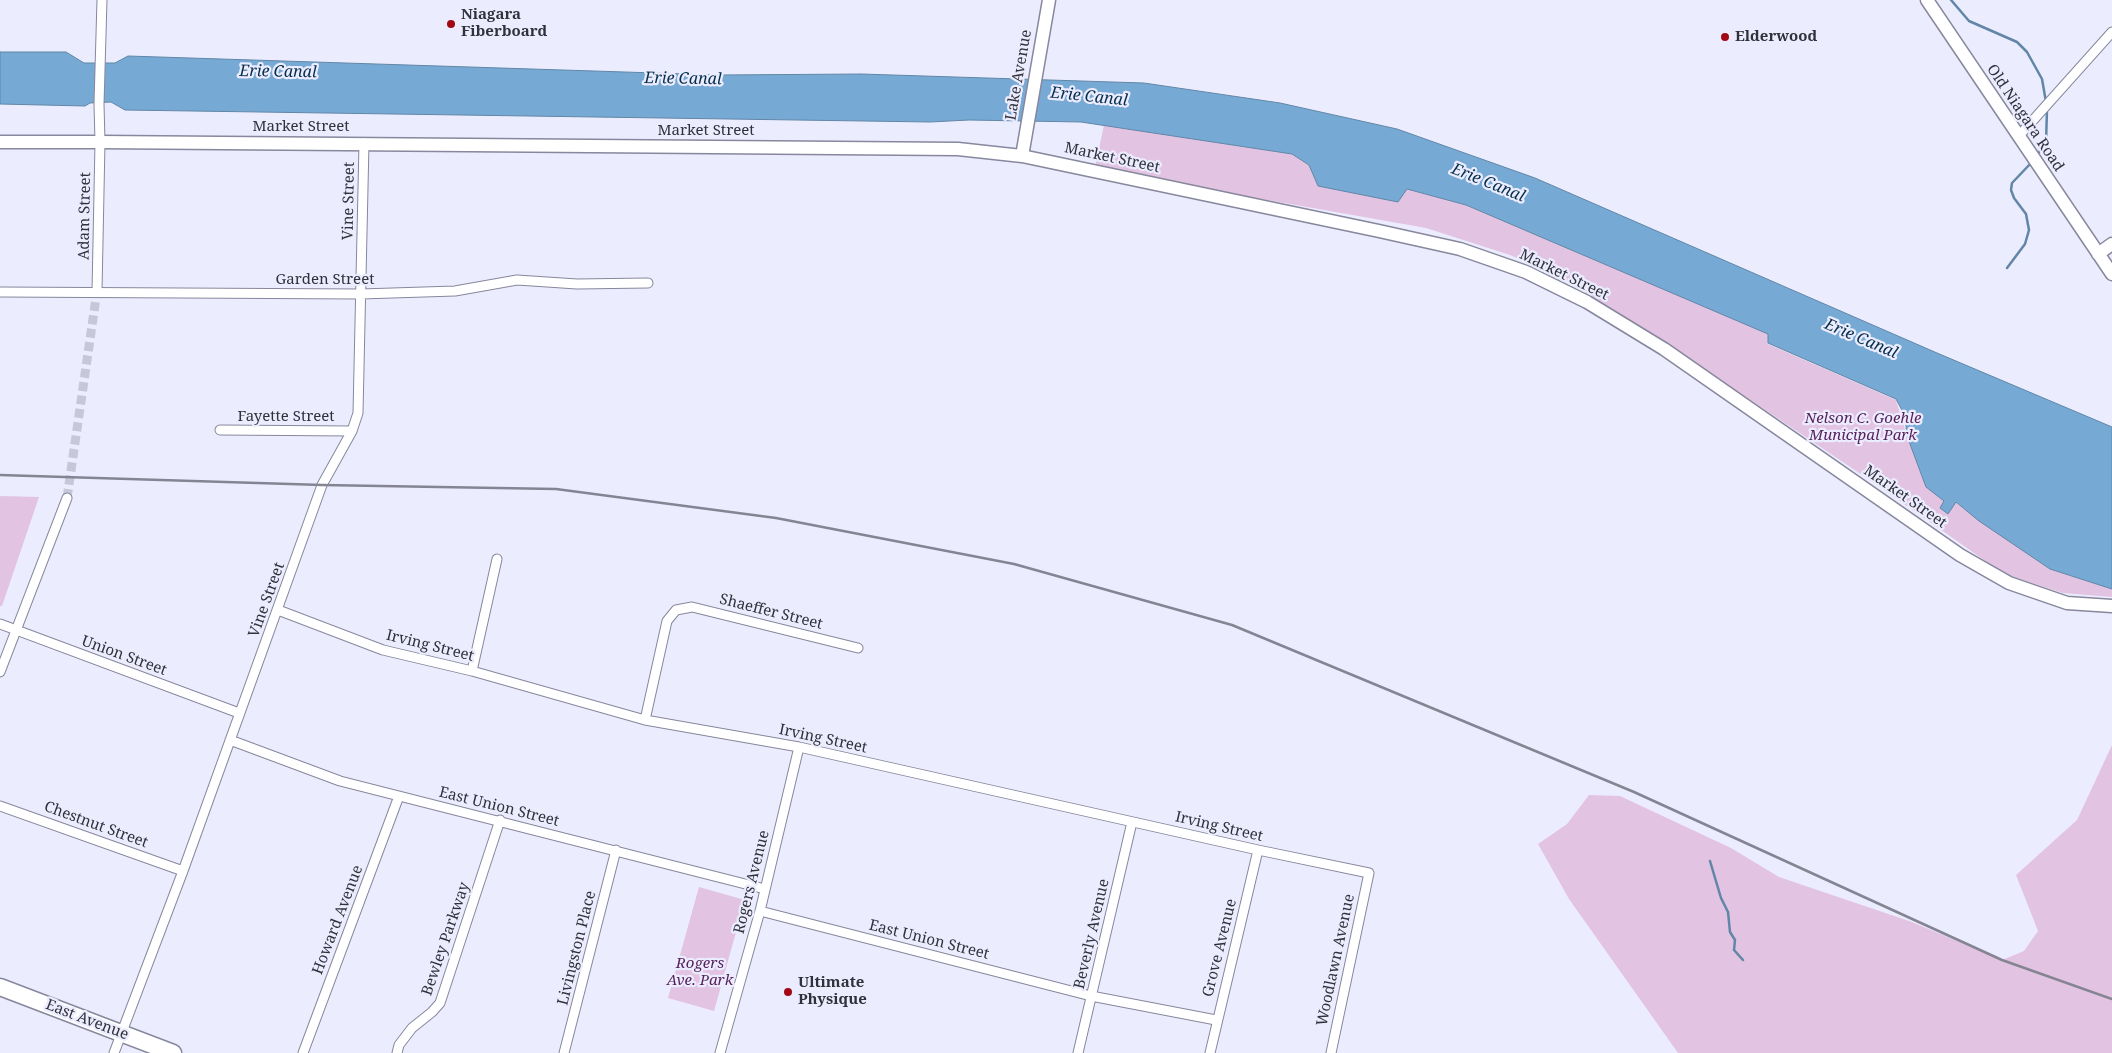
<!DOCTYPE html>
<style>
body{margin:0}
canvas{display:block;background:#ececff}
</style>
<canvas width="2112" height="1053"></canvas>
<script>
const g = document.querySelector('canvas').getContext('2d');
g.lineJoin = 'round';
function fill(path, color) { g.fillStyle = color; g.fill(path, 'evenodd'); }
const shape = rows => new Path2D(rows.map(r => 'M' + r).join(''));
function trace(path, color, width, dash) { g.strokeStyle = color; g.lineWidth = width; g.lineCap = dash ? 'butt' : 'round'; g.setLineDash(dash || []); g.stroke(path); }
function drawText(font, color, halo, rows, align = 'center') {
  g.font = font + ' "Noto Serif",serif'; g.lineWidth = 4.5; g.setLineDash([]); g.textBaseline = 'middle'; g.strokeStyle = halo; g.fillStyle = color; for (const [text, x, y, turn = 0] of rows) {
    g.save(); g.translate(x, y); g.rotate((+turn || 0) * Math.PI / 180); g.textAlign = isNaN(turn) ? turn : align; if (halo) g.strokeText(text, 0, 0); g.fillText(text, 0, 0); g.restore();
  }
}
fill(shape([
 [1104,125,1292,154,1309,165,1318,186,1398,202,1407,189,1466,205,1769,334,1768,344,1896,400,1907,436,1926,487,1955,502,2050,569,2112,589,2112,597,2063,593,2004,574,1877,485,1679,352,1565,279,1510,255,1426,228,1194,187,1095,167],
 [0,496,39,497,2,606,0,606],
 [2112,745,2112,1053,1678,1053,1569,899,1538,844,1567,824,1589,795,1620,796,1731,848,1779,877,1912,922,2002,960,2024,951,2038,931,2016,875,2077,820],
 [699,887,745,900,714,1011,668,998]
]), '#e2c3e2');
const water = shape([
 [0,52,66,52,84,63,115,63,128,56,718,75,861,74,1144,83,1280,103,1397,129,1535,178,1937,353,2112,427,2112,589,2050,569,1979,521,1956,502,1948,514,1940,508,1944,501,1926,487,1907,436,1905,416,1896,399,1768,343,1768,334,1466,205,1407,189,1398,202,1318,186,1309,165,1292,154,1081,122,969,120,930,122,125,110,111,102,90,103,85,106,0,104,0,52]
]);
fill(water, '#76aad5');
trace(water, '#6186a6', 1);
trace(shape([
 [1951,0,1969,21,2017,42,2027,52,2042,79,2046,102],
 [2036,156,2046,143,2047,109],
 [2007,268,2025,244,2029,230,2026,214,2014,198,2011,190,2012,183,2032,162],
 [1710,861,1721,898,1728,912,1730,932,1735,940,1734,950,1743,960]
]), '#6186a6', 2.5);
trace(shape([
 [67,498,97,291]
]), '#c6c7d8', 9, [9, 4.5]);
const street = shape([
 [2018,137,2112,32],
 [97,291,100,142,99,104,102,0],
 [0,292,361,294,455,291,517,280,577,284,648,283],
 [220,430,352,431],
 [278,610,383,650,472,671,645,720,799,747,1258,850,1369,873,1331,1053],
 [0,624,239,713],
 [472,671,497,559],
 [0,672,67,498],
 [645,720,667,621,676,610,692,607,858,648],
 [230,740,340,781,765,889],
 [0,806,183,871],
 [760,911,1091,996,1216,1020],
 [114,1053,183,871,322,485,352,431,358,413,364,143],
 [303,1053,399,796],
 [397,1053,399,1045,412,1028,432,1012,440,1003,500,820],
 [564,1053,616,850],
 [720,1053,760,911,799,747],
 [1078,1053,1132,822],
 [1210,1053,1258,850]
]);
const secondary = shape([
 [1927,0,2112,274],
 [0,142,100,142,958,149,1022,156,1379,231,1460,249,1526,272,1587,302,1664,349,1960,555,2009,583,2067,603,2112,606],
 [1022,156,1049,0],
 [2098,254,2112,244]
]);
const highway = shape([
 [0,987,173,1053]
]);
trace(street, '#87879d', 11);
trace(secondary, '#87879d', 15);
trace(highway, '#87879d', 19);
trace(street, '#fff', 9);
trace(secondary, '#fff', 12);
trace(highway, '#fff', 16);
trace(shape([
 [0,475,322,485,556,489,776,518,1014,564,1232,625,1634,792,2002,960,2112,999]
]), '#848492', 2.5);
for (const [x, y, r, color] of [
 [451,24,5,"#a20714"],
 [1725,37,5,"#a20714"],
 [788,992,5,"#a20714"]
]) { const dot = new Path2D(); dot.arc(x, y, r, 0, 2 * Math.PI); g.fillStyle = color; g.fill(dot); trace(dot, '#ececff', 2); }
drawText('bold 15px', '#30313a', '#ececff', [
 ["Niagara",461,15],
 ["Fiberboard",461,32],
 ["Elderwood",1735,37],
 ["Ultimate",798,983],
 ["Physique",798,1000]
], 'left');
drawText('15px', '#30313a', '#ececff', [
 ["Lake Avenue",1019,75,-80],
 ["Old Niagara Road",2025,118,56],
 ["Market Street",301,127],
 ["Market Street",706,131],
 ["Market Street",1112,158,12],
 ["Vine Street",349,201,-89],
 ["Adam Street",85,216,-89],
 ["Market Street",1564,275,26],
 ["Garden Street",325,280],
 ["Fayette Street",286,417],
 ["Market Street",1905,497,35],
 ["Vine Street",267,600,-70],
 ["Shaeffer Street",771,612,14],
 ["Irving Street",430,646,14],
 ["Union Street",124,656,20],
 ["Irving Street",823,739,12],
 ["East Union Street",499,807,14],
 ["Chestnut Street",96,825,20],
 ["Irving Street",1219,827,13],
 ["Rogers Avenue",752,882,-76],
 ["Howard Avenue",338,920,-69],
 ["Beverly Avenue",1092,934,-77],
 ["Bewley Parkway",446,939,-71],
 ["East Union Street",929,940,14],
 ["Livingston Place",577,948,-76],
 ["Grove Avenue",1220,948,-76],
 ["Woodlawn Avenue",1336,960,-78],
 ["East Avenue",87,1020,21]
]);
drawText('italic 15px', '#561f59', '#ececff', [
 ["Nelson C. Goehle",1863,419],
 ["Municipal Park",1863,436],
 ["Rogers",700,964],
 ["Ave. Park",700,981]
]);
drawText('italic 16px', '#042e4b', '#ececff', [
 ["Erie Canal",278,72,1],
 ["Erie Canal",683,79,1],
 ["Erie Canal",1089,97,6],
 ["Erie Canal",1488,183,22],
 ["Erie Canal",1861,339,23]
]);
</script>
